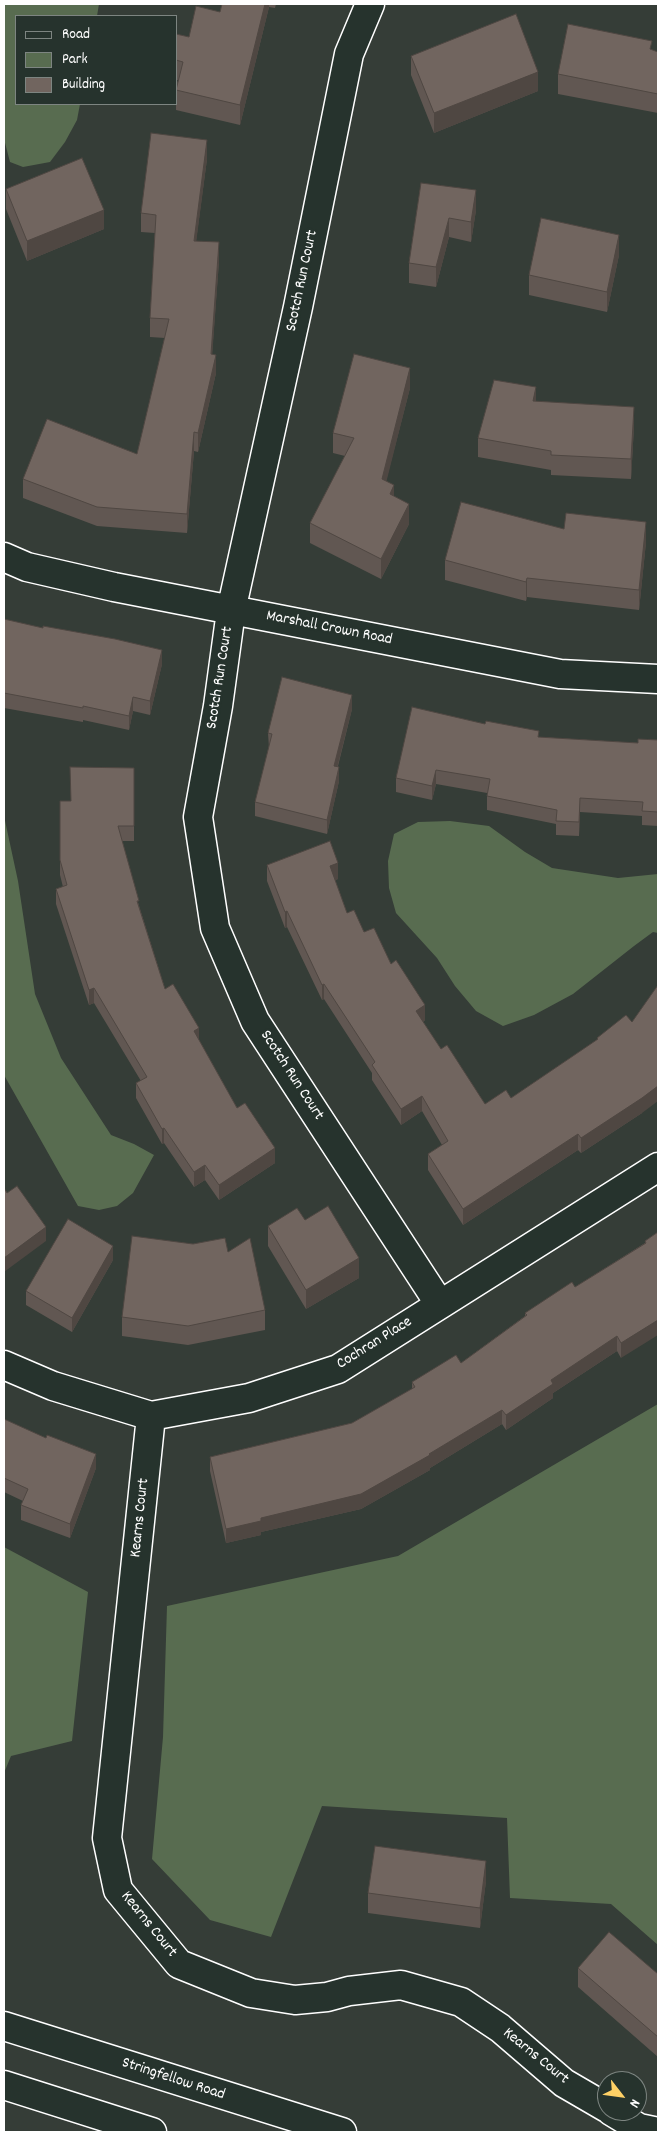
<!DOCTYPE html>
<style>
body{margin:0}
#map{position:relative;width:662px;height:2136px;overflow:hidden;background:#353d37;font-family:Dekko,sans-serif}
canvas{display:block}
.frame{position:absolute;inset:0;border:5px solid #fff;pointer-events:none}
.legend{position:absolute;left:15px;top:15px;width:162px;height:90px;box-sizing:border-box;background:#26332d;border:1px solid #7d8581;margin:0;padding:6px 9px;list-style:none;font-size:15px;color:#fff}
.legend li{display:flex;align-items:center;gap:10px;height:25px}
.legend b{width:25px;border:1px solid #7d8581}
.north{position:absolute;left:597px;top:2071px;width:50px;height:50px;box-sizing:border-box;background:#26332d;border:1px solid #7d8581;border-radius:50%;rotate:120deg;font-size:14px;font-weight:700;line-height:20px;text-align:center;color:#fff}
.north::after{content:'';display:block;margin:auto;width:18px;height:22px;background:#ffd166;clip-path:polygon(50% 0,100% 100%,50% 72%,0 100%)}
</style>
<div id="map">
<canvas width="662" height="2136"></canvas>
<div class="frame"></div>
<ul class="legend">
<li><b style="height:6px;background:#26332d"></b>Road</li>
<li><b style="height:14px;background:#586c50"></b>Park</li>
<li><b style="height:14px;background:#71655f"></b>Building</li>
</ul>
<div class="north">N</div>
</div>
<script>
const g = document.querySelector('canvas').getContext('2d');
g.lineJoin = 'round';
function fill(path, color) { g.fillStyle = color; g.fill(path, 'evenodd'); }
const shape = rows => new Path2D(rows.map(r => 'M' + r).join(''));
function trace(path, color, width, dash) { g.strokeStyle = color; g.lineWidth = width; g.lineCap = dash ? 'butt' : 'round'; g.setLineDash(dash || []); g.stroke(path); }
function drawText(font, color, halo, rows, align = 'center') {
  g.font = font + ' Dekko,sans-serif'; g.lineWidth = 5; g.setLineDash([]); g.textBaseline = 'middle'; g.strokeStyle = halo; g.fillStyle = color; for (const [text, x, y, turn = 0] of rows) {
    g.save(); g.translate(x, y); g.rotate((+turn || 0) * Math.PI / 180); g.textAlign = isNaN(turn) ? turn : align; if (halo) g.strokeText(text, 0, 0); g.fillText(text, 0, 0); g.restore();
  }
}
fill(shape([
 [4,4,99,4,97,16,16,16,16,104,80,104,77,120,65,142,50,162,23,167,10,162,4,139],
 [4,816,18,881,35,994,61,1058,111,1135,134,1144,154,1155,133,1193,117,1206,99,1210,78,1206,4,1075],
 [450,821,489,826,525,852,552,868,618,878,658,874,658,933,653,932,634,946,573,994,534,1015,503,1026,476,1011,455,986,437,958,396,913,389,888,388,861,394,834,418,822],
 [658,1404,658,1945,611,1904,510,1898,507,1818,322,1806,271,1937,210,1920,152,1859,163,1737,167,1606,398,1556],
 [4,1547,88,1592,72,1741,11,1756,4,1773]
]), '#586c50');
const street = shape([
 [370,4,349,54,298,307,231,611,218,706,198,817,215,928,255,1021,439,1303],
 [4,557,27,567,114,587,560,674,658,679],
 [4,1365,53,1386,151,1416,249,1398,338,1369,658,1167],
 [151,1416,107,1838,118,1890,179,1964,251,1993,295,2000,327,1997,349,1991,401,1985,461,2002,500,2028,564,2083,607,2108],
 [611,2111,639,2128,658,2132]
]);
const secondary = shape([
 [4,2026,342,2132],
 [4,2085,152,2132]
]);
trace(street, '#fff', 31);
trace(secondary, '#fff', 31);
trace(street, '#26332d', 28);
trace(secondary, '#26332d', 28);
fill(shape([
 [222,4,276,4,275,8,269,7,240,125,176,110,176,89,178,80,176,80,176,34,189,37,220,12],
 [652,50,658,52,658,113,558,94,558,74],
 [411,56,538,91,434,133,411,75],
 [207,159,196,241,219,261,212,354,216,373,198,452,194,451,187,533,97,526,23,498,23,479,137,454,165,338,150,337,150,318,155,233,141,232,141,213],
 [421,183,476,210,471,242,449,237,436,287,409,283,409,263],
 [6,189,104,229,27,261,6,209],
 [619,255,607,312,529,295,529,275],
 [410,388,386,481,409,524,381,579,310,543,310,523,345,456,333,453,333,433],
 [536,402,634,426,631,479,551,475,551,470,478,457,478,438],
 [564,529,646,542,639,610,527,597,526,601,445,580,445,560],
 [4,619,162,664,150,715,133,711,129,730,83,720,83,722,4,708],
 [352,709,338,766,339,781,327,834,255,816,255,802,269,748,268,733],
 [539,737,638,743,658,740,658,826,642,825,642,816,580,812,579,836,556,835,556,824,487,810,487,793,436,784,432,800,396,792,396,778],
 [134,768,134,841,122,841,139,906,165,989,199,1040,237,1108,275,1163,219,1200,205,1180,194,1187,164,1143,162,1144,136,1098,136,1083,141,1081,94,1003,89,1005,56,904,56,889,63,887,60,875,60,801,71,801],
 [267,865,338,879,335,880,347,913,391,964,425,1020,423,1022,441,1049,485,1104,511,1098,597,1040,597,1038,642,1113,581,1153,578,1150,463,1225,428,1170,428,1154,442,1145,422,1111,401,1125,372,1080,372,1073,324,999,322,1000,287,927,285,928,267,881],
 [305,1220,359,1278,306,1309,268,1246,268,1226],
 [658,1232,621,1358,617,1351,553,1393,553,1398,506,1430,502,1424,430,1468,430,1470,361,1509,261,1532,261,1535,226,1543,210,1471,210,1457,352,1423,412,1389,412,1382,461,1363,525,1316,525,1313,575,1287,645,1243,645,1241],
 [228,1252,265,1310,265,1330,188,1345,122,1336,122,1317],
 [113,1260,72,1332,26,1305,26,1291],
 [4,1419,96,1468,70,1538,21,1520,21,1505,23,1501,4,1492],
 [486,1881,480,1928,368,1913,368,1893],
 [578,1968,658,1974,658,2057,578,1987]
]), '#615752');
fill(shape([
 [265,4,269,4,269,7,240,125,240,105],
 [538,72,538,91,434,133,434,113],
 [207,140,207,159,194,259,194,241],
 [476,190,476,210,471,242,471,222],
 [104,210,104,229,27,261,27,241],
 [449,218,449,237,436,287,436,267],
 [619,235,619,255,607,312,607,292],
 [219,242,219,261,211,372,211,354],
 [216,355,216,373,198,452,198,433],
 [410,368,410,388,382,499,382,479],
 [536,387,536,407,533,401],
 [634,407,634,426,631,479,631,459],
 [194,432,194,451,187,533,187,514],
 [394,485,394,505,390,494],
 [409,504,409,524,381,579,381,559],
 [646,522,646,542,639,610,639,590],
 [527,578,527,597,526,601,526,582],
 [162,650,162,664,150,715,150,701],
 [352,695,352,709,334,780,334,766],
 [133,697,133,711,129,730,129,716],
 [339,767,339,781,327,834,327,820],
 [436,770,436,784,432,800,432,786],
 [580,798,580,812,579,836,579,822],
 [338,863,338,879,330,882,330,866],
 [287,911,287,927,285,928,285,912],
 [324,984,324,999,322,1000,322,985],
 [94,988,94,1003,89,1005,89,990],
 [425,1005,425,1020,416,1026,416,1011],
 [199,1028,199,1043,194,1031],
 [658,1086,658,1101,642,1113,581,1153,581,1138],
 [422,1096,422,1111,401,1125,401,1109],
 [164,1128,164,1143,162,1144,162,1129],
 [578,1134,578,1150,463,1225,463,1209],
 [275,1148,275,1163,219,1200,219,1185],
 [205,1165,205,1180,194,1187,194,1172],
 [46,1227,46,1241,4,1272,4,1258],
 [113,1246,113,1260,72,1332,72,1318],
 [359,1258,359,1278,306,1309,306,1290],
 [658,1320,658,1335,621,1358,621,1343],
 [617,1336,617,1351,553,1393,553,1398,506,1430,506,1415,551,1380],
 [502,1410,502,1424,430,1468,430,1470,361,1509,261,1532,261,1535,226,1543,226,1529,261,1518,429,1454],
 [96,1454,96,1468,70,1538,70,1524],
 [486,1861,486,1881,480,1928,480,1908]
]), '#4f4742');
const building = shape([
 [222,4,265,4,240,105,176,90,183,62,176,60,176,34,189,37,196,6,220,12,222,4],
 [516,14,538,72,434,113,411,56,516,14],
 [568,24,652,41,650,49,658,52,658,94,558,74,568,24],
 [151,133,207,140,194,241,219,242,211,354,216,355,198,433,194,432,187,514,97,507,23,479,47,419,137,454,169,319,150,318,156,215,141,213,151,133],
 [82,158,104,210,27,241,6,189,82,158],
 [421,183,476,190,471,222,449,218,436,267,409,263,421,183],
 [541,218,619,235,607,292,529,275,541,218],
 [354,354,410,368,382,479,394,485,390,494,409,504,381,559,310,523,354,438,333,433,354,354],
 [494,380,536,387,533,401,634,407,631,459,551,455,551,451,478,438,494,380],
 [461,502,564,529,566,513,646,522,639,590,527,578,526,582,445,560,461,502],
 [4,619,43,628,43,626,115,639,162,650,150,701,133,697,129,716,83,706,83,708,4,693,4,619],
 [282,677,352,695,334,766,339,767,327,820,255,802,272,734,268,733,282,677],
 [412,707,485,724,486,721,539,731,538,737,638,743,638,739,658,740,658,812,642,811,643,802,580,798,579,822,556,821,557,810,487,796,490,779,436,770,432,786,396,778,412,707],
 [70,767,134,768,134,826,118,826,139,901,137,901,165,989,173,984,199,1028,194,1031,237,1108,245,1103,275,1148,219,1185,205,1165,194,1172,164,1128,162,1129,136,1083,147,1077,94,988,89,990,56,889,67,885,60,860,60,801,71,801,70,767],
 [330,841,338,863,330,866,347,913,354,910,364,932,374,928,391,964,396,960,425,1005,416,1011,441,1049,447,1045,485,1104,506,1090,511,1098,598,1039,597,1038,626,1015,632,1022,658,985,658,1086,642,1098,581,1138,578,1134,463,1209,428,1154,448,1141,422,1096,401,1109,372,1065,375,1062,324,984,322,985,287,911,285,912,267,865,330,841],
 [17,1186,46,1227,4,1258,4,1188,7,1193,17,1186],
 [328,1206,359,1258,306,1290,268,1226,297,1208,305,1220,328,1206],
 [68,1219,113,1246,72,1318,26,1291,68,1219],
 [658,1232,658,1320,621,1343,617,1336,551,1380,553,1384,506,1415,502,1410,429,1454,430,1455,361,1494,261,1518,261,1521,226,1529,210,1457,352,1423,415,1387,412,1382,456,1355,461,1363,527,1315,525,1313,572,1282,575,1287,646,1243,645,1241,658,1232],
 [132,1236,193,1244,225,1238,228,1252,250,1238,265,1310,188,1326,122,1317,132,1236],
 [4,1419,46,1438,47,1435,96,1454,70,1524,21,1505,28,1489,4,1478,4,1419],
 [375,1846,486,1861,480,1908,368,1893,375,1846],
 [609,1932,658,1974,658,2037,578,1968,609,1932]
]);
fill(building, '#71655f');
trace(building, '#4f4742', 1);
drawText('16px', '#fff', '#26332d', [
 ["Scotch Run Court",303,281,-78],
 ["Marshall Crown Road",329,629,11],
 ["Scotch Run Court",221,678,-81],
 ["Scotch Run Court",291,1076,57],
 ["Cochran Place",375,1344,-32],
 ["Kearns Court",141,1518,-84],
 ["Kearns Court",148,1925,51],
 ["Kearns Court",535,2057,39],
 ["Stringfellow Road",173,2080,18]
]);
</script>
